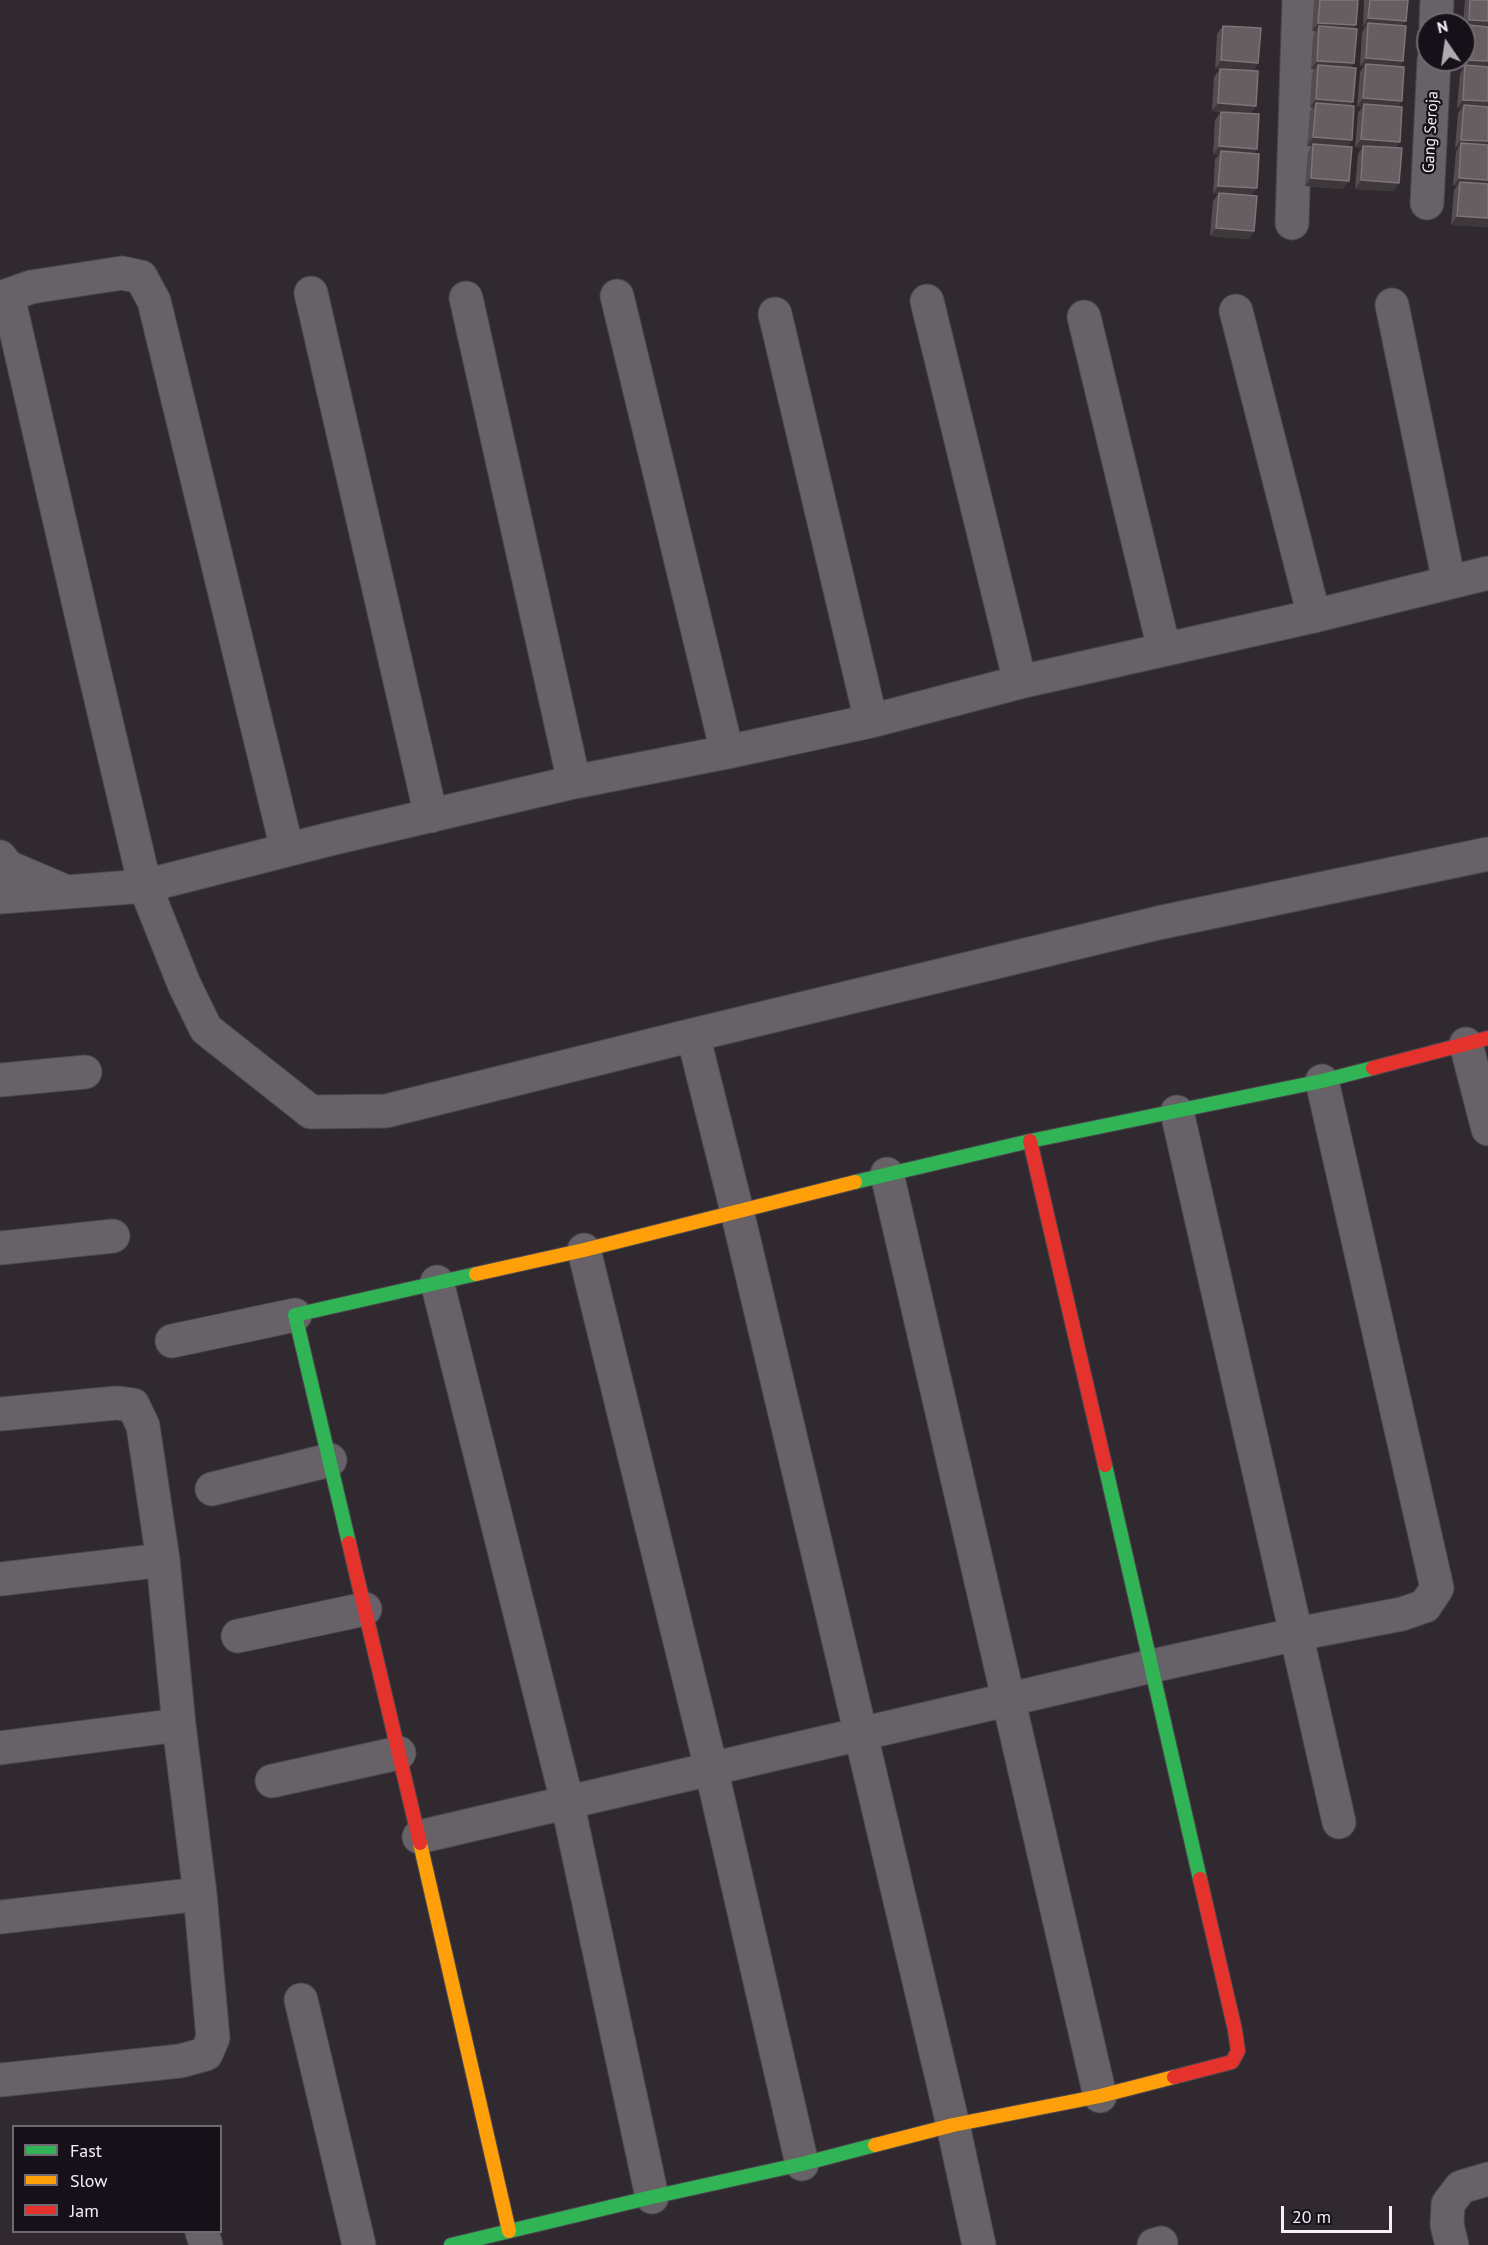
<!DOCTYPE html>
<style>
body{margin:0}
#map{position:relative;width:1488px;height:2245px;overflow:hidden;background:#302a30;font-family:"PT Sans",sans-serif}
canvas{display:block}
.legend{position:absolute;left:12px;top:2125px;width:210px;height:108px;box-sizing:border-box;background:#161118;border:2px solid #706972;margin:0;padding:8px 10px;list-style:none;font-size:18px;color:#f6eef8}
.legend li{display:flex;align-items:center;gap:12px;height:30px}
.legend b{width:30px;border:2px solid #706972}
.north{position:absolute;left:1416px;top:12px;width:60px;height:60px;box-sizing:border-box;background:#161118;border:2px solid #706972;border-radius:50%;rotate:347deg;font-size:16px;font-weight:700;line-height:24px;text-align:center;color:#f6eef8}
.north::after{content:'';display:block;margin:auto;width:21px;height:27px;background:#b1a9b2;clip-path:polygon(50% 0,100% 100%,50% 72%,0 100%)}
.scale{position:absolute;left:1281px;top:2206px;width:111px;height:27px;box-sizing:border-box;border:3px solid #f6eef8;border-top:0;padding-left:8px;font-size:18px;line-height:21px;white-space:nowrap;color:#f6eef8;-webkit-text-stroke:4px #161118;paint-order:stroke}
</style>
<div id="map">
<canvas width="1488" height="2245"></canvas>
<ul class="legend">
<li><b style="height:8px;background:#30b455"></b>Fast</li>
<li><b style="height:8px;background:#ff9f0a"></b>Slow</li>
<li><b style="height:8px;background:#e5322d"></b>Jam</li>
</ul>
<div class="north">N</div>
<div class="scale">20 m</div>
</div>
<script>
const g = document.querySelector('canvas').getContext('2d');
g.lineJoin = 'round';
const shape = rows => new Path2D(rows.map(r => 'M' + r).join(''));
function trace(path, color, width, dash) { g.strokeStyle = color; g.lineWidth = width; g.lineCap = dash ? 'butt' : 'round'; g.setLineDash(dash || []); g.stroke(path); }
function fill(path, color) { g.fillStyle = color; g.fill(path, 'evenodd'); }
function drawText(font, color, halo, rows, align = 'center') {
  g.font = font + ' "PT Sans",sans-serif'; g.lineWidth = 4.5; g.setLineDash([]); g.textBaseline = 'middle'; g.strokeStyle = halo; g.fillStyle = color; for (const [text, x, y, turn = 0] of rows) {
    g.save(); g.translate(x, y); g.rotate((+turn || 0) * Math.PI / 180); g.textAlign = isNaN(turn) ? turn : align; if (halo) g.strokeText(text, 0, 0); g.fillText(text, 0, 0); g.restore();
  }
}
const street = shape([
 [1436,24,1437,0],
 [1427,203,1434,60],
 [1292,223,1299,0],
 [311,293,431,816],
 [8,296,91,657,145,886,184,984,206,1029,311,1112,386,1111,693,1035],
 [617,296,727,752],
 [0,298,31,287,122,273,141,277,154,301,287,849],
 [466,298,574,782],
 [927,301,1020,682],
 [1392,305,1449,582],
 [1236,311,1314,616],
 [775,314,871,721],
 [1084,317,1164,649],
 [0,857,8,867,62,890],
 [0,897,145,886,330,839,574,782,727,752,871,721,1020,682,1314,616,1488,573],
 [1466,1044,1488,1129],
 [0,1080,85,1072],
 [1177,1112,1339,1822],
 [887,1174,1100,2096],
 [0,1248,113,1236],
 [584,1250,711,1768,802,2164],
 [437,1282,567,1801,652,2197],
 [172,1341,295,1315],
 [0,1414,116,1403,133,1405,143,1426,163,1560,179,1725,200,1894,213,2038,206,2054,180,2061,0,2080],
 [212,1489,330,1460],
 [0,1579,163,1560],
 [238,1636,365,1609],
 [0,1748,179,1725],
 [272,1781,399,1753],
 [419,1837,1152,1666,1297,1634,1402,1614,1425,1606,1437,1588,1322,1081],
 [0,1917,200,1894],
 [301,2000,359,2245],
 [202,2232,206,2245],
 [979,2245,953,2125,861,1735,737,1211,693,1035,1158,923,1488,854],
 [1154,2245,1161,2243],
 [1452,2245,1447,2225,1448,2204,1461,2187,1488,2179]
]);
const fast = shape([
 [855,1182,1030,1141,1322,1081,1373,1068],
 [1105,1465,1200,1879],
 [349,1543,295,1315,476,1274],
 [451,2245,652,2197,802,2164,875,2145]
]);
const slow = shape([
 [476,1274,584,1250,855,1182],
 [420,1843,509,2231],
 [875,2145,953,2125,1100,2096,1174,2077]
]);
const jam = shape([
 [1373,1068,1488,1038],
 [1030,1141,1105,1465],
 [349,1543,420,1843],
 [1174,2077,1232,2062,1238,2051,1235,2030,1200,1879]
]);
trace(street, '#4c474e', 35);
trace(fast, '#4c474e', 16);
trace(slow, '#4c474e', 16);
trace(jam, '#4c474e', 16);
trace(street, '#676268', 33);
trace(fast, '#30b455', 14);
trace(slow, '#ff9f0a', 14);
trace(jam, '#e5322d', 14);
fill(shape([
 [1314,0,1358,0,1354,29,1351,68,1352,140,1347,146,1343,189,1305,186,1308,152,1312,146,1307,146,1310,111,1313,108,1310,107,1312,73,1315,69,1311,69,1313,35,1316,31,1312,31],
 [1364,0,1408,0,1406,21,1402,26,1403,61,1399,67,1398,107,1400,142,1395,148,1399,183,1393,191,1355,189,1358,154,1362,148,1355,147,1358,113,1362,107,1357,107,1360,72,1364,66,1360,66,1362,32,1365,27,1363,26],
 [1465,0,1488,0,1488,227,1451,225,1454,190,1457,186,1453,186,1456,152,1458,148,1455,148,1458,113,1462,108,1457,108,1460,74,1463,68,1460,68,1460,60,1464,60,1464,31,1466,28,1464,28,1464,24,1463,24],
 [1223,26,1258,63,1253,71,1256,106,1250,114,1254,153,1251,196,1254,231,1249,239,1210,236,1213,201,1218,194,1213,194,1215,159,1219,155,1213,154,1215,120,1221,112,1212,111,1214,77,1220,69,1215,69,1217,34]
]), '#544d4f');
fill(shape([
 [1368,18,1406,21,1400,29,1368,23,1366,27,1363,26],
 [1469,20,1488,21,1488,30,1468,25,1466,28,1464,28,1464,27],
 [1318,23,1356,25,1351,34,1319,26,1316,31,1312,31],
 [1366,58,1403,61,1398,69,1366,64,1364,66,1360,66],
 [1221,60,1258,63,1253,71,1215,69],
 [1465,60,1488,61,1488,70,1465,65,1463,68,1460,68],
 [1317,61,1354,63,1349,72,1318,65,1315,69,1311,69],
 [1363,98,1402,101,1396,110,1364,104,1362,107,1357,107],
 [1316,99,1353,102,1348,111,1316,103,1313,108,1310,107],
 [1463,100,1488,101,1488,110,1464,105,1462,108,1457,108],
 [1218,103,1256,106,1250,114,1212,111],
 [1313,137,1352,140,1346,149,1313,144,1312,146,1307,146],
 [1361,139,1400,142,1394,150,1363,146,1362,148,1355,147],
 [1461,140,1488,141,1488,150,1461,143,1458,148,1455,148],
 [1219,146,1257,149,1251,157,1221,151,1219,155,1213,154],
 [1311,178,1349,181,1343,189,1305,186],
 [1459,178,1488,180,1488,188,1460,182,1457,186,1453,186],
 [1361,180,1399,183,1393,191,1355,189],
 [1218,186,1257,188,1251,196,1213,194],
 [1457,216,1488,218,1488,227,1451,225],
 [1216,228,1254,231,1249,239,1210,236]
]), '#3e383b');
const building = shape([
 [1320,0,1358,0,1356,25,1318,23,1320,0],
 [1370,0,1408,0,1406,21,1368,18,1370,0],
 [1470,0,1488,0,1488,21,1469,20,1470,0],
 [1368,23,1406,26,1403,61,1366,58,1368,23],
 [1468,25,1488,27,1488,61,1465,60,1468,25],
 [1223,26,1261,28,1258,63,1221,60,1223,26],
 [1319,26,1357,29,1354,63,1317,61,1319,26],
 [1366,64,1404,67,1402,101,1363,98,1366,64],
 [1318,65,1356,68,1353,102,1316,99,1318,65],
 [1465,65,1488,67,1488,101,1463,100,1465,65],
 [1220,69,1258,71,1256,106,1218,103,1220,69],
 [1316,103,1354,106,1352,140,1313,137,1316,103],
 [1364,104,1402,107,1400,142,1361,139,1364,104],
 [1464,105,1488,107,1488,141,1461,140,1464,105],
 [1221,112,1259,114,1257,149,1219,146,1221,112],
 [1461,143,1488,145,1488,180,1459,178,1461,143],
 [1313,144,1352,147,1349,181,1311,178,1313,144],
 [1363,146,1402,148,1399,183,1361,180,1363,146],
 [1221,151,1259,154,1257,188,1218,186,1221,151],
 [1460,182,1488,184,1488,218,1457,216,1460,182],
 [1219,193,1257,196,1254,231,1216,228,1219,193]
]);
fill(building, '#665e61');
trace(building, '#7c7579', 1.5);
drawText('16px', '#f6eef8', '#161118', [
 ["Gang Seroja",1431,132,-87]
]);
</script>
